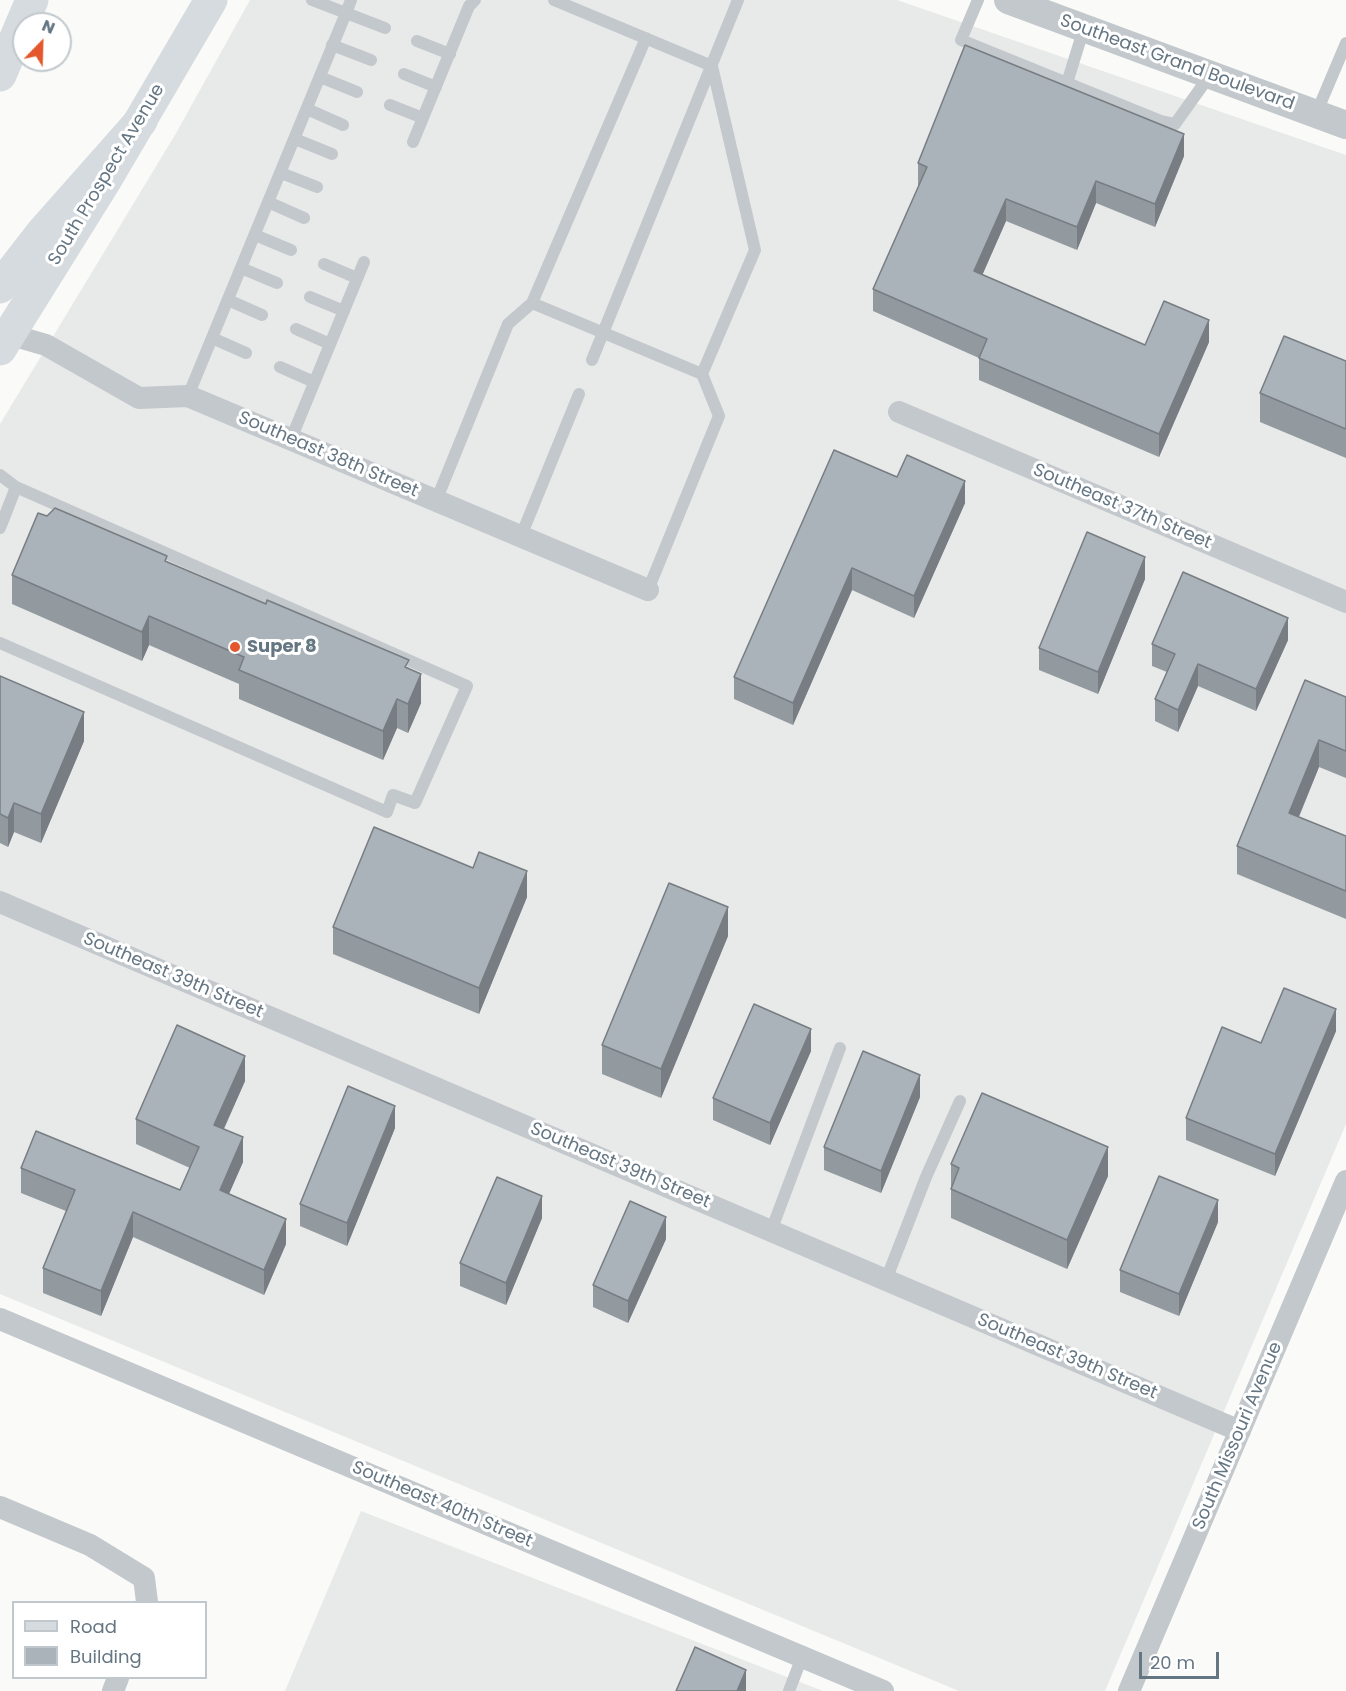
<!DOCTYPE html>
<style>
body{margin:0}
#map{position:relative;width:1346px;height:1691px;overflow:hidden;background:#fafaf8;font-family:Poppins,sans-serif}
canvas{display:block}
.legend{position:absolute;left:12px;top:1601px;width:195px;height:78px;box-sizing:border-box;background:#fff;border:2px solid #c1c8cd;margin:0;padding:8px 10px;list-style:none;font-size:18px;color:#657683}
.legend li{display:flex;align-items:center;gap:12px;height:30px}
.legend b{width:30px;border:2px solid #c1c8cd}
.north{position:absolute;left:12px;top:12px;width:60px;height:60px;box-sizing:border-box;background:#fff;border:2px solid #c1c8cd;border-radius:50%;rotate:23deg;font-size:16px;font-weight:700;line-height:24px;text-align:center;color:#657683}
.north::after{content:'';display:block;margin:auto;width:21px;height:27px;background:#e4572e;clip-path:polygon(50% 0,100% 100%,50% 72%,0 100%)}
.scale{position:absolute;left:1139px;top:1652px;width:80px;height:27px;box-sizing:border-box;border:3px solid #657683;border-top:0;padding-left:8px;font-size:18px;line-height:21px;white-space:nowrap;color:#657683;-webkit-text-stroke:4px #fff;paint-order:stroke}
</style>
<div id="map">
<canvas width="1346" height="1691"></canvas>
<ul class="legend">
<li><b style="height:8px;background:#d6dbdf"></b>Road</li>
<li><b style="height:16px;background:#aab3b9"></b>Building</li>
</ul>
<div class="north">N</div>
<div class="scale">20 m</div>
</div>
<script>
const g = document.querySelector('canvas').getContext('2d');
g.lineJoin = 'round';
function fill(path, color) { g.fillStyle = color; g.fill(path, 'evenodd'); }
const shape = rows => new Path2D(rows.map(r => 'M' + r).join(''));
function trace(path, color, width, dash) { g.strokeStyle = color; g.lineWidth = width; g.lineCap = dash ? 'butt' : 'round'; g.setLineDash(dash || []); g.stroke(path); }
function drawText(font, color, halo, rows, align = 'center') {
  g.font = font + ' Poppins,sans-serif'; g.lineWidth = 6; g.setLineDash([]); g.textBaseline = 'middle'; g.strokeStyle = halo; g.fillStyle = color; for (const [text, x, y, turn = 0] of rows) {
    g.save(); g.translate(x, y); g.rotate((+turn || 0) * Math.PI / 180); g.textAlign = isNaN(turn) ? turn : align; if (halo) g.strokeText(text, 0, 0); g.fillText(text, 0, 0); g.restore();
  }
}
fill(shape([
 [250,0,897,0,1346,155,1346,1124,1105,1691,959,1691,0,1294,0,424,175,135],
 [361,1511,823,1691,285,1691]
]), '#e8e9e9');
trace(shape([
 [312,0,346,13,351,0],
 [554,0,712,66],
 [978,0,961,40,1161,121,1175,124,1210,75],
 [646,38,532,303,702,374,755,250,712,66],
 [417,41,450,54],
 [332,45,371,60],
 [404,74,436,87],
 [320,77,357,92],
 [1067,83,1084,28],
 [390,105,423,118],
 [307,109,343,125],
 [1316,114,1346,43],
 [295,139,332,154],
 [413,142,469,6,475,0],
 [281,173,317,187],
 [268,202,304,218],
 [255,235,291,250],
 [324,264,357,278],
 [241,268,277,283],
 [310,297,344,311],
 [228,300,262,315],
 [296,329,330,344],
 [212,338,246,353],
 [592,360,738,0],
 [280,367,314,382],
 [188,396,346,13,385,28],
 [291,439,364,262],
 [0,475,16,487,467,686,415,803,393,795,387,812,0,643],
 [436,501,508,324,532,303],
 [0,528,16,487],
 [521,536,579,394],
 [648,590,719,416,702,374],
 [771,1231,840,1048],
 [886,1280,926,1177,960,1101],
 [789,1691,802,1657]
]), '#c3c8cc', 12);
trace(shape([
 [8,334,46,345,139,398,188,396,648,590],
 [899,412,1346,602],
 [0,902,1240,1431],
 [0,1319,883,1691],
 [0,1507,90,1545,144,1578,147,1602],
 [113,1691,118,1678],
 [1129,1691,1346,1181]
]), '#c3c8cc', 22);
trace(shape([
 [1008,0,1346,125]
]), '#c3c8cc', 28);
trace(shape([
 [0,349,106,179,211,0]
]), '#d6dbdf', 33);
trace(shape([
 [0,75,32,0],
 [0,287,41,234,141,121]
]), '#d6dbdf', 33);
fill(shape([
 [1184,156,1155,227,1096,203,1077,250,1006,221,982,275,1145,345,1209,342,1159,457,979,380,979,358,873,311,873,289,919,186,918,185,918,163],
 [1346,361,1346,458,1260,422,1260,393],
 [897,477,965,503,914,618,852,590,793,725,734,699,734,677],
 [167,562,409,668,421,703,408,733,397,728,383,760,239,699,239,684,149,645,142,661,12,604,12,575],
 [1145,579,1098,694,1039,670,1039,648],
 [1288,640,1256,711,1198,686,1178,732,1155,721,1155,699,1167,672,1152,666,1152,644],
 [0,676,84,741,41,843,14,832,8,847,0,843],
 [1346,697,1346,778,1319,767,1299,817,1346,836,1346,919,1237,874,1237,846],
 [473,868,527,897,479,1014,333,954,333,927],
 [728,936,661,1098,602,1074,602,1045],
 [1336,1031,1275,1176,1186,1140,1186,1118,1261,1043],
 [811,1051,770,1145,713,1120,713,1098],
 [245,1081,224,1129,243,1162,229,1194,286,1244,264,1295,133,1237,101,1316,43,1293,43,1268,66,1211,21,1193,21,1168,180,1190,190,1168,136,1144,136,1119],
 [920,1097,881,1193,824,1170,824,1147],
 [395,1128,347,1246,300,1226,300,1204],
 [951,1164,1108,1176,1067,1269,951,1218],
 [542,1218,506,1305,460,1286,460,1263],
 [1218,1222,1179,1316,1120,1292,1120,1270],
 [666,1239,628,1323,593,1307,593,1285]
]), '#929a9f');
fill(shape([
 [1184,134,1184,156,1155,227,1155,204],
 [1096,181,1096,203,1077,250,1077,227],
 [1006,199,1006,221,974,294,974,271],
 [1209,320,1209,342,1159,457,1159,434],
 [965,481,965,503,914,618,914,596],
 [1145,557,1145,579,1098,694,1098,672],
 [852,568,852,590,793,725,793,703],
 [149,616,149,645,142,661,142,632],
 [1288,618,1288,640,1256,711,1256,689],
 [1198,664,1198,686,1178,732,1178,710],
 [421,674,421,703,408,733,408,704],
 [397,699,397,728,383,760,383,731],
 [84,712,84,741,41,843,41,814],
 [1319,740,1319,767,1289,840,1289,813],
 [14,803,14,832,8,847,8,818],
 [527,871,527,897,479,1014,479,988],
 [728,907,728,936,661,1098,661,1069],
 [1336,1009,1336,1031,1275,1176,1275,1154],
 [811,1029,811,1051,770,1145,770,1123],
 [245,1056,245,1081,214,1150,214,1125],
 [920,1075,920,1097,881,1193,881,1171],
 [395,1106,395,1128,347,1246,347,1223],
 [243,1137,243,1162,220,1214,220,1190],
 [1108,1147,1108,1176,1067,1269,1067,1240],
 [542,1196,542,1218,506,1305,506,1283],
 [1218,1200,1218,1222,1179,1316,1179,1294],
 [133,1212,133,1237,101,1316,101,1291],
 [666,1217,666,1239,628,1323,628,1301],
 [286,1219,286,1244,264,1295,264,1270],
 [746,1670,746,1691,737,1691]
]), '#777d82');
const building = shape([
 [965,45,1184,134,1155,204,1096,181,1077,227,1006,199,974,271,1145,345,1164,301,1209,320,1159,434,979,358,987,339,873,289,927,167,918,163,965,45],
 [1284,336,1346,361,1346,429,1260,393,1284,336],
 [834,450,897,477,907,455,965,481,914,596,852,568,793,703,734,677,834,450],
 [55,508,167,556,165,561,266,604,267,600,409,660,405,667,421,674,408,704,397,699,383,731,239,670,244,657,149,616,142,632,12,575,38,513,47,516,55,508],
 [1087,532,1145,557,1098,672,1039,648,1087,532],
 [1183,572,1288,618,1256,689,1198,664,1178,710,1155,699,1175,654,1152,644,1183,572],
 [0,676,84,712,41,814,14,803,8,818,0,814,0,676],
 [1305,680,1346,697,1346,751,1319,740,1289,813,1346,836,1346,891,1237,846,1305,680],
 [374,827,473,868,479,852,527,871,479,988,333,927,374,827],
 [669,883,728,907,661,1069,602,1045,669,883],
 [1284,988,1336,1009,1275,1154,1186,1118,1222,1027,1261,1043,1284,988],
 [754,1004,811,1029,770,1123,713,1098,754,1004],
 [177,1025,245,1056,214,1125,243,1137,220,1190,286,1219,264,1270,133,1212,101,1291,43,1268,75,1190,21,1168,36,1131,180,1190,199,1147,136,1119,177,1025],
 [863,1051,920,1075,881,1171,824,1147,863,1051],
 [348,1086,395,1106,347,1223,300,1204,348,1086],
 [982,1093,1108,1147,1067,1240,951,1189,959,1168,951,1164,982,1093],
 [1159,1176,1218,1200,1179,1294,1120,1270,1159,1176],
 [497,1177,542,1196,506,1283,460,1263,497,1177],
 [630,1201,666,1217,628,1301,593,1285,630,1201],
 [695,1647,746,1670,737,1691,676,1691,695,1647]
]);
fill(building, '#aab3b9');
trace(building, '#777d82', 1.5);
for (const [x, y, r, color] of [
 [235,647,6,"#e4572e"]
]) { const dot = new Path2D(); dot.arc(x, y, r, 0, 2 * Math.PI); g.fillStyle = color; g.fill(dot); trace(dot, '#fff', 2); }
drawText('18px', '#657683', '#fff', [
 ["Southeast Grand Boulevard",1177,63,20],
 ["South Prospect Avenue",107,175,-59],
 ["Southeast 38th Street",328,455,23],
 ["Southeast 37th Street",1122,507,23],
 ["Southeast 39th Street",173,976,23],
 ["Southeast 39th Street",620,1166,23],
 ["Southeast 39th Street",1067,1357,23],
 ["South Missouri Avenue",1238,1436,-67],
 ["Southeast 40th Street",442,1505,23]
]);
drawText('bold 18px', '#657683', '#fff', [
 ["Super 8",247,647]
], 'left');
</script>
